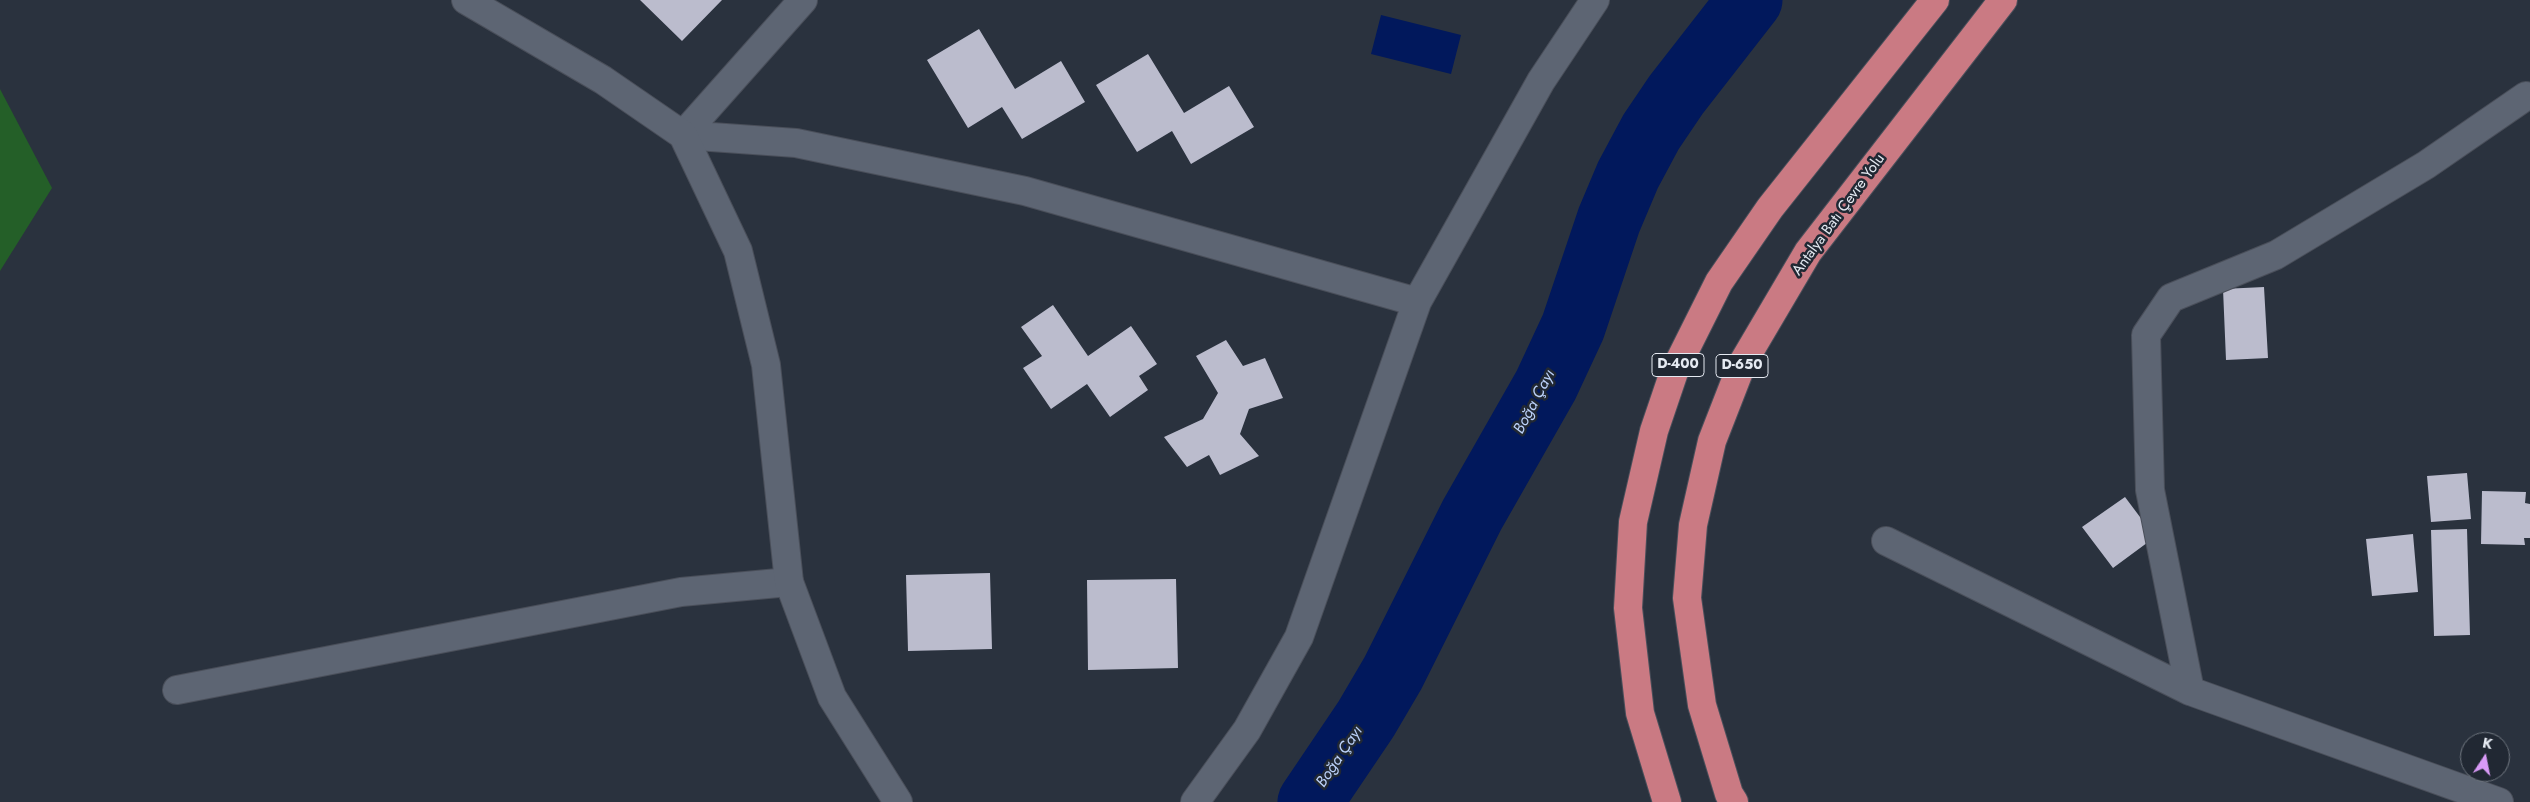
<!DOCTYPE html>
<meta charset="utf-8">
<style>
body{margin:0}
#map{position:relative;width:2530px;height:802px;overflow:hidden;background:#2a323e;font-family:Jost,sans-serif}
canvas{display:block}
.north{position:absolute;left:2460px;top:732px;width:50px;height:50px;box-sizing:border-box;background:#212833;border:1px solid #6f767f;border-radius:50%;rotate:11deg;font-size:14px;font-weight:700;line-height:20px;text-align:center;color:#e5eaf2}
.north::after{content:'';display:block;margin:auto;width:18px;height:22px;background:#d99af7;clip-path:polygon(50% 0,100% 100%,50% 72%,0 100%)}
</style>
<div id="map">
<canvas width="2530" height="802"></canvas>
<div class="north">K</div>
</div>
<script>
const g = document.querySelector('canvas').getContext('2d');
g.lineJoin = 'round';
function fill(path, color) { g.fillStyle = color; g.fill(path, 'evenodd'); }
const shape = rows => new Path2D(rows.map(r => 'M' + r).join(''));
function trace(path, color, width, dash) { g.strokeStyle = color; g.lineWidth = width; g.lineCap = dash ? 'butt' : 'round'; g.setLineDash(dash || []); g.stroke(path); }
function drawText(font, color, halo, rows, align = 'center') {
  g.font = font + ' Jost,sans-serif'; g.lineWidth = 5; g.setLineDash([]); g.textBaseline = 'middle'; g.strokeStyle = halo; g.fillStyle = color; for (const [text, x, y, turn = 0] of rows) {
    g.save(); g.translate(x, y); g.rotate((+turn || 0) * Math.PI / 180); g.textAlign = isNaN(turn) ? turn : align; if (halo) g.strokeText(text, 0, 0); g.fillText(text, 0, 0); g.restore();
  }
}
fill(shape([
 [0,89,52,188,0,271]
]), '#245f28');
fill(shape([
 [1381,15,1461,35,1451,74,1371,54]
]), '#01185c');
trace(shape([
 [1310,802,1366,719,1393,673,1472,515,1546,385,1573,327,1609,220,1628,175,1651,132,1676,95,1750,0]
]), '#01185c', 65);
fill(shape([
 [640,0,722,0,682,41],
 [979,29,1015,89,1061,61,1085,102,1022,139,1002,107,968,128,927,60],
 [1148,54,1184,113,1229,86,1254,127,1191,164,1172,131,1137,152,1096,85],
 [2264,287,2268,358,2226,360,2223,289],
 [1053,305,1088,356,1131,326,1157,364,1139,376,1148,390,1110,417,1087,384,1051,409,1023,368,1042,356,1021,327],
 [1226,340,1243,366,1265,358,1283,398,1249,409,1240,434,1259,456,1220,475,1209,455,1187,467,1164,437,1203,419,1218,393,1196,356],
 [2467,473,2471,519,2431,522,2427,476],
 [2482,491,2526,492,2525,503,2530,504,2530,538,2524,538,2525,545,2481,544],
 [2125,497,2155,537,2113,568,2082,527],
 [2467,529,2470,635,2434,636,2431,530],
 [2413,534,2418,592,2372,596,2366,539],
 [990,573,992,649,908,651,906,575],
 [1176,579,1178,668,1088,670,1087,580]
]), '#bbbccd');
const street = shape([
 [683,135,796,143,1025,191,1417,302],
 [683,135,803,0],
 [1886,541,2190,691],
 [177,690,681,592,789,582],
 [1195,802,1247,730,1299,637,1417,302,1541,81,1595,0],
 [2499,802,2190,691,2150,490,2146,335,2171,298,2276,255,2426,165,2526,96]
]);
const secondary = shape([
 [466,0,603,80,683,135,738,251,766,365,789,582,832,697,898,802]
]);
const highway = shape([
 [1667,802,1640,713,1628,608,1633,522,1654,431,1674,372,1719,282,1770,208,1935,0],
 [1734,802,1729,794,1702,705,1687,598,1693,525,1712,441,1742,364,1808,252,2003,0]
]);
trace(street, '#4a4f5a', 30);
trace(secondary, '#4a4f5a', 30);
trace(highway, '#4a4f5a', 30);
trace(street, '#5d6573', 28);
trace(secondary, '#5d6573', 28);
trace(highway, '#ca7a83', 28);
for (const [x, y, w] of [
 [1678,365,52],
 [1742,366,52]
]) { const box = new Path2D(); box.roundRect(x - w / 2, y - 11.5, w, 23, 4); g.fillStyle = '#212833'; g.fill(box); trace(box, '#e5eaf2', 1); }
drawText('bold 14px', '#e5eaf2', null, [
 ["D-400",1678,365],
 ["D-650",1742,366]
]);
drawText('15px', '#e5eaf2', '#212833', [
 ["Antalya Batı Çevre Yolu",1839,215,-54]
]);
drawText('italic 16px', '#bcd2fa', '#212833', [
 ["Boğa Çayı",1535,402,-62],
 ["Boğa Çayı",1340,757,-56]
]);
</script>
